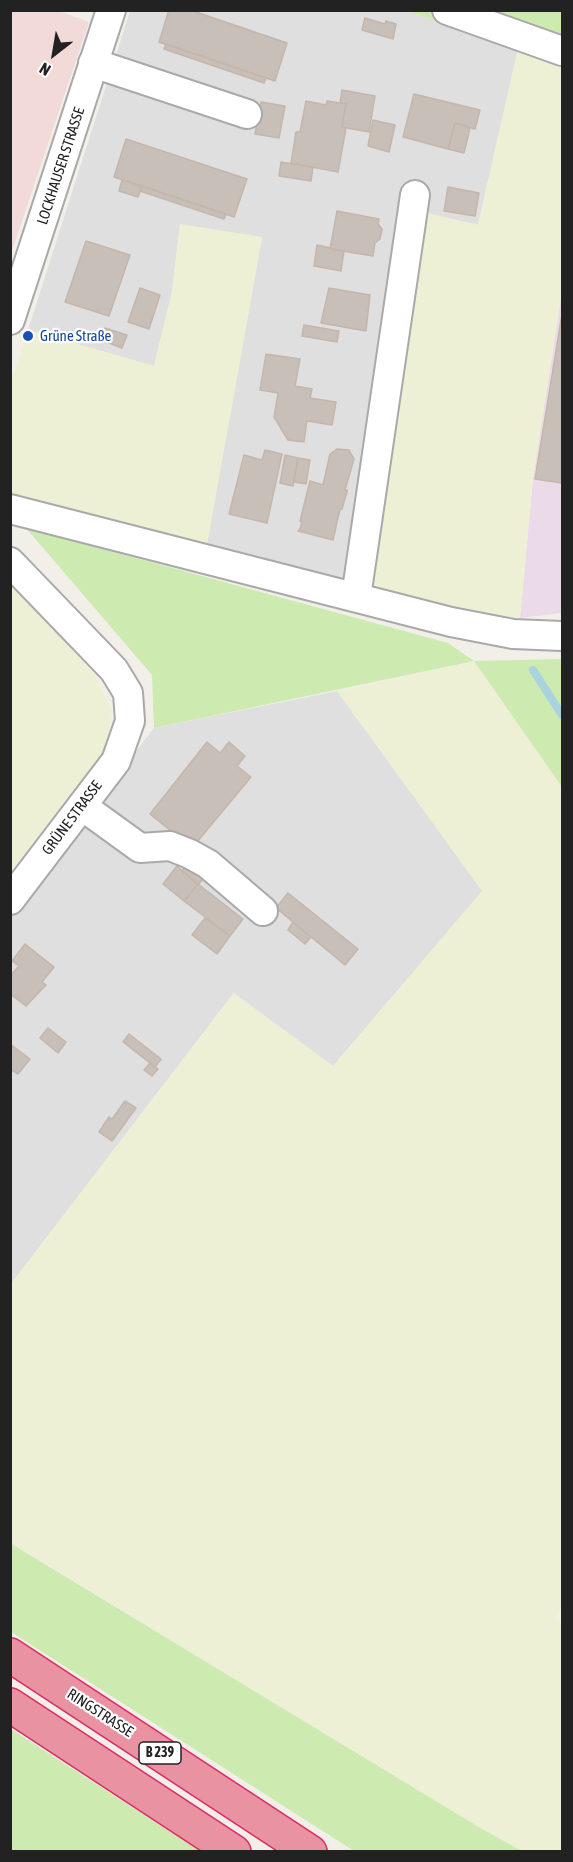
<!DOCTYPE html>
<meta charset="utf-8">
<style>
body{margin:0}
#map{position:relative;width:573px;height:1862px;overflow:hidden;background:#f2efe9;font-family:"Asap Condensed",sans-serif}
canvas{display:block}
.frame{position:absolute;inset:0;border:12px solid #222;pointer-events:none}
.north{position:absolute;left:24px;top:24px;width:60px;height:60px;-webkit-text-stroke:4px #fff;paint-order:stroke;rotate:211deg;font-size:16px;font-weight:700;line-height:24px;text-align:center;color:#222}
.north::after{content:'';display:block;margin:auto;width:21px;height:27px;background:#222;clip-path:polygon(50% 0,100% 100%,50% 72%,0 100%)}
</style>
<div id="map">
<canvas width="573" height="1862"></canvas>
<div class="frame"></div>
<div class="north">N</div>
</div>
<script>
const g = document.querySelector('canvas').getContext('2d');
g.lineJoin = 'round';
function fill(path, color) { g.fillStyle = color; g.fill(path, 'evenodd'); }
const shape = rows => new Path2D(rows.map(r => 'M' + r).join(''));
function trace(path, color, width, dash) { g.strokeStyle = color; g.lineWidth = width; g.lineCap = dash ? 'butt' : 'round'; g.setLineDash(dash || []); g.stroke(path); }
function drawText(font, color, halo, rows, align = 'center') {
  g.font = font + ' "Asap Condensed",sans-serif'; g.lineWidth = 4.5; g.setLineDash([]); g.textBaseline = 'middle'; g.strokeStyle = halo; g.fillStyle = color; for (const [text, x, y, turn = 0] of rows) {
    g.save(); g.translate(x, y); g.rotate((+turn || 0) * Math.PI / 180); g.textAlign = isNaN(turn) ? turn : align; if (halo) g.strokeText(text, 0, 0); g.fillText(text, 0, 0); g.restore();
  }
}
fill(shape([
 [130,11,405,11,519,45,478,225,422,212,367,588,207,544,262,237,180,225,172,292,154,366,28,330],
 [337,691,483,891,333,1066,233,994,11,1284,11,912,154,728]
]), '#e0dfdf');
fill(shape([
 [11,10,59,11,89,22,11,254]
]), '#f2dad9');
fill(shape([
 [562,290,562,613,520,618,533,478]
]), '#ebdbe8');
fill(shape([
 [519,45,562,59,562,290,533,478,520,618,473,615,367,588,422,212,478,225],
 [180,224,262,237,207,544,11,495,11,381,28,330,154,366,172,292],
 [10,580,96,677,112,713,104,752,11,870],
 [474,661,562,787,562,1608,556,1617,562,1622,562,1851,522,1851,482,1829,11,1543,10,1285,234,993,333,1066,482,891,337,691]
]), '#eef0d5');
fill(shape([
 [405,11,562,11,562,59,519,45],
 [26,528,448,643,474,661,562,659,562,787,474,661,154,728,152,675],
 [10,1543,482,1829,522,1851,354,1851,11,1632],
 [11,1729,76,1771,200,1851,11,1851]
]), '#cdebb0');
trace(shape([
 [533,670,562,715]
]), '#aad3df', 8);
const building = shape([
 [169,10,190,10,287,43,275,81,159,42,169,10],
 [365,18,385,24,386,21,396,24,393,39,362,30,365,18],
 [166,44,266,78,264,83,164,49,166,44],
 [342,90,375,96,369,132,342,127,346,104,340,103,342,90],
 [414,94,480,110,475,129,455,123,448,149,403,137,414,94],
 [306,101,326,105,327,101,346,104,342,127,346,128,338,172,291,163,296,132,300,132,306,101],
 [261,102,285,106,279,138,255,134,261,102],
 [373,120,395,125,389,152,368,146,373,120],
 [455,123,470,128,464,153,448,149,455,123],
 [126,139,247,179,234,217,114,177,126,139],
 [281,162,313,167,311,181,279,176,281,162],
 [122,180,142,186,138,197,119,191,122,180],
 [142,186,226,214,224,219,140,191,142,186],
 [448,187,479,193,475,216,444,211,448,187],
 [337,211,379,219,378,224,382,229,380,239,375,243,373,256,330,249,337,211],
 [86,241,130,255,109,316,65,302,86,241],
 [317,245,344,251,341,271,314,266,317,245],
 [140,288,160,295,149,329,128,322,140,288],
 [329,288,370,295,366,331,321,323,329,288],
 [562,314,562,483,535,479,562,314],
 [304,325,339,331,337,342,302,336,304,325],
 [105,328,127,335,122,348,101,340,105,328],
 [266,354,300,359,295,386,312,389,310,398,336,402,332,425,307,421,304,442,288,440,274,417,278,393,260,390,266,354],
 [337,449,349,450,354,459,345,490,347,490,347,492,342,509,340,509,333,540,298,531,300,529,302,522,300,521,310,481,323,485,330,454,337,449],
 [265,450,282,454,267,523,229,514,244,455,262,460,265,450],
 [285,455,298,458,293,486,280,483,285,455],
 [298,458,310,460,306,484,294,482,298,458],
 [207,742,220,753,229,742,245,756,237,766,251,777,192,848,150,814,207,742],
 [189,862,206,875,198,885,182,871,189,862],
 [177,866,198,884,184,901,163,884,177,866],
 [198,884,243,919,230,936,184,901,198,884],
 [288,893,358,949,345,965,276,908,288,893],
 [205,918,230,936,217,954,192,935,205,918],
 [293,922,311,937,305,944,288,930,293,922],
 [25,944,54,967,42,982,46,985,26,1006,10,994,10,976,19,966,12,961,25,944],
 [48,1028,66,1042,58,1053,40,1038,48,1028],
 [129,1034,161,1059,155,1067,123,1042,129,1034],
 [10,1044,30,1059,18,1074,10,1069,10,1044],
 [150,1063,158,1069,152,1076,144,1070,150,1063],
 [125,1101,136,1108,112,1141,99,1132,109,1117,112,1119,125,1101]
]);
fill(building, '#c7bfb8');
trace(building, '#c4b6ab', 1.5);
const minor = shape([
 [447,10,562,51],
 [93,63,247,114],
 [10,320,111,10],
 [10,509,451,622,513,634,562,636],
 [10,562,114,670,128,693,130,721,116,761,10,900],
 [356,597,415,195],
 [82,806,140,848,170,846,190,854,208,864,263,911]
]);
const highway = shape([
 [10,1655,310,1852],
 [10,1705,234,1852]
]);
trace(minor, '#a9a9a9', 32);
trace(highway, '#dc2a67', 36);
trace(minor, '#fff', 28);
trace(highway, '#e892a2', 33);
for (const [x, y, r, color] of [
 [28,336,6,"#1a4fb4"]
]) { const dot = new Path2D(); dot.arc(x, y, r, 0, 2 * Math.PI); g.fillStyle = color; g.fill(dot); trace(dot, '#fff', 2); }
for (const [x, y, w] of [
 [160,1753,42]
]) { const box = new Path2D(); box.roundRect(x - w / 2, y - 11, w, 22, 4.5); g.fillStyle = '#fff'; g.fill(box); trace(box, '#222', 1.5); }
drawText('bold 14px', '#222', null, [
 ["B 239",160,1753]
]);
drawText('15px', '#222', '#fff', [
 ["LOCKHAUSER STRASSE",61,166,-72],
 ["GRÜNE STRASSE",72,818,-53],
 ["RINGSTRASSE",100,1713,33]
]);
drawText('15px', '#164399', '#fff', [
 ["Grüne Straße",40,336]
], 'left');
</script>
